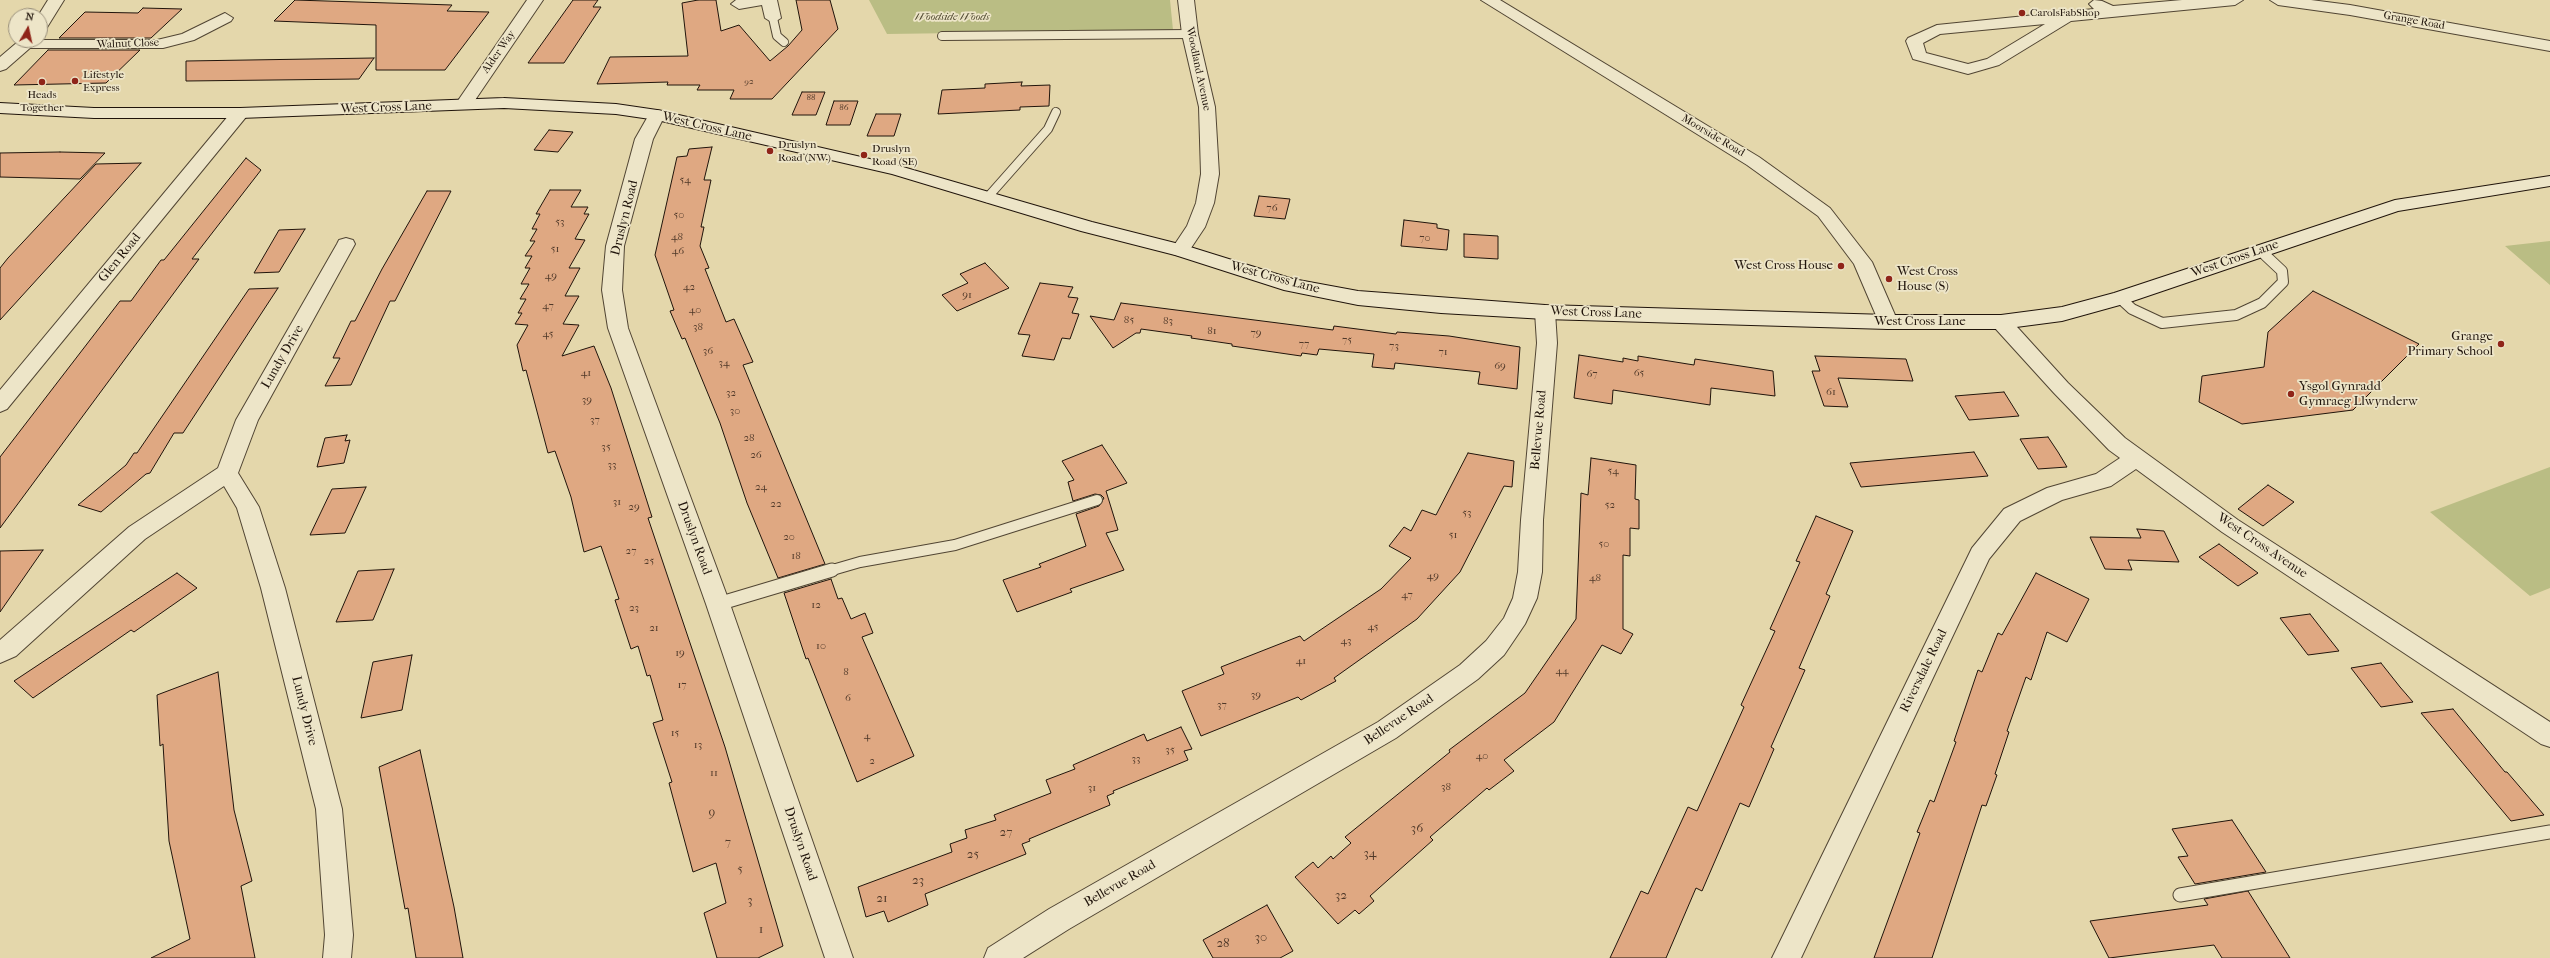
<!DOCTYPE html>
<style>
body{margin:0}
#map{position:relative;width:2550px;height:958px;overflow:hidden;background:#e4d7ab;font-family:"IM FELL French Canon",serif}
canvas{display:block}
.north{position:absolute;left:8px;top:8px;width:40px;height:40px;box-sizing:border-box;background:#ede5c8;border:1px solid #9b917c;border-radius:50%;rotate:9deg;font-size:11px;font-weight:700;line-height:16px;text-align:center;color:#20140b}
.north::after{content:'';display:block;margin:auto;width:14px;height:18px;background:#8f2418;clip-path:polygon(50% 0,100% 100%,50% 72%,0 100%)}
</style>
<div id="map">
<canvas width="2550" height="958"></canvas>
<div class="north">N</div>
</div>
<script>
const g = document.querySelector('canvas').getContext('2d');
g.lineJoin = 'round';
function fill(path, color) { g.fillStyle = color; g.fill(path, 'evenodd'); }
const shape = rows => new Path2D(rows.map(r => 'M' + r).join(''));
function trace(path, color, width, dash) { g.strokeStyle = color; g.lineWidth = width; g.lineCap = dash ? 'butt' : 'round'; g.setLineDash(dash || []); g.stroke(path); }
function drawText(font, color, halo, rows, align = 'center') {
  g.font = font + ' "IM FELL French Canon",serif'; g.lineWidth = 3.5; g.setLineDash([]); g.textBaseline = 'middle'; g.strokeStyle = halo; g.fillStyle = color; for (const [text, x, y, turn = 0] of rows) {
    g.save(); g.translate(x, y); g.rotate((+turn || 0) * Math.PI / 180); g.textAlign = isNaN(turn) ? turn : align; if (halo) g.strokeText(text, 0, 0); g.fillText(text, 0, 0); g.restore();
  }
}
fill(shape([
 [869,0,1170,0,1173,30,887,34],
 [2550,241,2550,285,2505,246],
 [2550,467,2550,588,2530,596,2430,512]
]), '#babd84');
const building = shape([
 [295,0,452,5,447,11,489,12,445,70,376,70,376,25,274,21,295,0],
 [573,0,598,0,593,7,601,7,564,63,528,63,573,0],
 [698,0,716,0,721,31,739,25,770,61,788,46,802,30,796,0,830,0,838,29,772,99,730,99,734,90,697,90,700,85,667,85,668,82,597,84,610,57,688,56,682,3,698,0],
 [143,8,182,9,151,38,59,38,85,12,138,13,143,8],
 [48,50,140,50,106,83,14,85,48,50],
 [374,58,359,79,186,81,186,61,374,58],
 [1022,82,1021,86,1050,85,1049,106,1020,107,1020,110,938,114,942,90,985,88,985,84,1022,82],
 [802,92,825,92,816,115,792,115,802,92],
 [834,101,858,101,850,125,826,125,834,101],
 [876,114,901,114,894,136,867,136,876,114],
 [549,130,573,132,558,152,534,150,549,130],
 [712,147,704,180,711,180,701,227,704,227,700,246,709,268,705,269,726,322,734,319,753,362,743,365,825,564,778,578,747,503,720,423,685,338,682,339,670,311,674,310,655,255,677,157,687,156,689,149,712,147],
 [60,152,105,153,80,179,0,177,0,153,60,152],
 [246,158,261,170,192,259,199,259,0,528,0,457,120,301,131,301,161,260,164,260,246,158],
 [141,163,71,242,0,320,0,268,8,258,96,164,141,163],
 [550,190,581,190,571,207,588,207,584,214,589,214,575,239,585,240,569,268,580,268,565,296,579,296,563,324,579,325,562,356,594,346,611,388,652,517,648,518,725,747,783,946,758,958,717,958,704,913,726,903,716,863,693,872,669,783,672,782,653,723,663,720,650,675,647,676,638,646,631,649,615,600,619,599,601,546,584,552,571,497,555,451,548,453,526,370,523,371,517,345,528,325,515,324,522,313,518,313,526,299,520,299,529,284,521,284,530,268,525,268,532,256,525,256,535,241,530,241,537,229,532,229,540,214,536,214,550,190],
 [427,191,451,191,395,301,390,301,351,385,325,386,340,358,333,358,351,321,355,321,382,269,427,191],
 [1259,196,1290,199,1285,219,1254,216,1259,196],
 [1404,220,1437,224,1437,228,1449,230,1447,250,1401,246,1404,220],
 [305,229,279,272,254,273,279,230,305,229],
 [1464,234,1498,236,1498,259,1464,257,1464,234],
 [985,263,1009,288,957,311,942,295,968,283,960,274,985,263],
 [1040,283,1073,287,1068,297,1078,298,1072,313,1079,314,1070,339,1062,338,1054,360,1022,356,1030,335,1018,334,1040,283],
 [278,288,183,433,174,433,150,473,146,474,101,512,78,505,126,465,134,453,137,453,249,289,278,288],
 [2313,291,2419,344,2353,410,2242,424,2199,402,2202,376,2264,367,2268,332,2313,291],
 [1121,303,1333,330,1334,326,1396,334,1397,332,1449,336,1520,347,1517,389,1478,384,1480,372,1395,363,1394,369,1372,367,1374,354,1319,349,1317,355,1302,353,1301,356,1232,346,1232,344,1191,338,1192,336,1141,329,1140,333,1136,333,1113,348,1090,316,1114,320,1121,303],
 [1579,355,1623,362,1623,358,1638,361,1638,356,1694,365,1695,359,1773,371,1775,396,1711,388,1710,405,1613,390,1612,404,1574,398,1579,355],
 [1815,356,1906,359,1913,381,1838,378,1848,407,1824,406,1812,371,1820,371,1815,356],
 [2004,392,2019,416,1969,420,1955,396,2004,392],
 [347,435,345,441,350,440,344,463,317,467,325,438,347,435],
 [2048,437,2058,452,2067,467,2038,469,2020,439,2048,437],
 [1102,445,1127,483,1106,491,1118,530,1106,533,1124,570,1070,589,1072,592,1017,612,1003,580,1041,567,1039,564,1086,546,1076,514,1099,506,1104,498,1101,495,1095,494,1073,501,1068,482,1074,480,1062,461,1102,445],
 [1974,452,1988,476,1861,487,1850,463,1974,452],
 [1468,453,1514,461,1512,487,1504,486,1460,572,1417,619,1334,678,1336,681,1301,700,1298,697,1201,736,1182,691,1224,674,1221,667,1300,636,1304,641,1381,589,1411,558,1389,546,1404,527,1411,531,1422,510,1436,515,1468,453],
 [1591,458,1636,465,1635,499,1639,500,1639,529,1630,528,1630,556,1623,555,1623,629,1633,634,1621,654,1602,645,1554,722,1504,760,1514,771,1489,790,1487,788,1430,837,1433,840,1370,896,1374,901,1359,914,1355,910,1338,924,1295,877,1313,862,1318,868,1331,856,1333,859,1351,843,1345,837,1450,752,1449,750,1525,693,1576,619,1581,493,1588,495,1591,458],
 [2268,485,2294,502,2263,526,2238,509,2268,485],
 [366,487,345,533,310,535,332,489,366,487],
 [1816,516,1853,531,1826,594,1830,596,1799,668,1805,670,1771,747,1774,749,1749,807,1740,803,1702,891,1696,888,1666,958,1610,958,1641,891,1648,894,1688,807,1697,811,1744,707,1741,705,1775,631,1770,629,1800,562,1796,561,1816,516],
 [2137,529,2164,531,2179,562,2128,560,2132,570,2105,569,2090,537,2141,538,2137,529],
 [2219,544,2258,573,2238,586,2199,557,2219,544],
 [43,550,0,612,0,551,43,550],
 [394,569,373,620,336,622,358,571,394,569],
 [177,573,197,588,134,632,131,630,33,698,14,681,177,573],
 [2036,573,2089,599,2067,642,2047,632,2031,680,2026,677,2007,731,2009,732,1995,774,1997,775,1986,806,1982,805,1932,958,1874,958,1920,833,1917,832,1930,800,1934,802,1956,742,1954,741,1978,670,1982,672,1998,633,2002,635,2036,573],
 [831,579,838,599,842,598,851,619,865,613,873,633,862,637,914,756,857,782,808,658,806,659,784,593,831,579],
 [2310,614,2324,632,2339,651,2308,655,2280,618,2310,614],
 [412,655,402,710,361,718,373,662,412,655],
 [2381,663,2400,687,2413,702,2381,707,2351,668,2381,663],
 [218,672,234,810,252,881,241,886,255,958,151,958,190,939,169,841,163,744,160,746,157,695,218,672],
 [2453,709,2505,772,2507,772,2544,815,2511,821,2421,713,2453,709],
 [1181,727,1192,749,1184,751,1188,760,1113,791,1114,793,1107,796,1110,805,1029,839,1030,841,1022,844,1026,854,925,894,928,905,888,922,884,911,866,917,858,887,952,852,950,844,967,838,965,830,996,820,994,815,1051,793,1046,780,1075,769,1073,765,1144,734,1147,741,1181,727],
 [420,750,454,907,463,958,416,958,408,908,405,909,379,767,420,750],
 [2232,820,2266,872,2195,884,2178,857,2188,856,2172,829,2232,820],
 [2248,891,2290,958,2222,958,2214,945,2109,958,2090,921,2208,905,2204,899,2248,891],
 [1267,905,1293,951,1280,958,1213,958,1203,940,1267,905]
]);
fill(building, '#dfa882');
trace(building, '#20140b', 1);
const laneFar2 = shape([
 [773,18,777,36,784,42],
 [942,36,1190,34],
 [987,198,1048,129,1056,112],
 [2259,250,2266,256]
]);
const laneFar1 = shape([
 [2120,298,2132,309,2162,323,2236,315,2262,303,2283,282,2282,271,2265,255],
 [829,571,860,562,955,545,1097,500]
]);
const lane = shape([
 [718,604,832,570],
 [2180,895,2550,832]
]);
const street = shape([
 [48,0,64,0,46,29,40,31,38,16,48,0],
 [527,0,543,0,469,109,457,109,455,105,527,0],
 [777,0,781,18,773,23,765,18,762,5,739,9,731,4,736,0,777,0],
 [1178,0,1194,0,1198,34,1215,107,1219,174,1214,203,1205,227,1187,254,1180,256,1173,254,1171,250,1187,226,1196,203,1201,174,1199,107,1182,34,1178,0],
 [1481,0,1500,0,1759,157,1830,208,1872,262,1898,322,1895,327,1888,329,1881,327,1854,264,1818,216,1747,165,1481,0],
 [2094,0,2102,1,2113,6,2182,0,2243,0,2235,5,2071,21,1999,65,1968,74,1913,59,1906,41,1908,38,1937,25,2094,9,2089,4,2094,0],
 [2045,24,1987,59,1968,64,1926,53,1923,43,1940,34,2045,24],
 [2270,0,2311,0,2350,5,2550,41,2550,51,2350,15,2278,5,2270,0],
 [225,13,233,18,231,21,194,40,163,48,30,48,6,69,0,71,0,57,20,40,157,40,182,34,225,13],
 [240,108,246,109,248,113,246,117,7,409,0,412,0,390,234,109,240,108],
 [657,110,663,111,665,115,653,139,624,246,622,290,628,328,730,604,853,958,825,958,706,604,608,328,602,290,606,246,635,139,651,111,657,110],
 [346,238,353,240,355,244,258,420,238,473,259,507,285,588,342,809,353,935,351,958,323,958,325,935,316,809,261,588,237,508,224,486,145,539,16,656,0,663,0,640,129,527,218,468,236,420,337,244,339,240,346,238],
 [1545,305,1552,307,1555,312,1557,343,1543,520,1542,572,1537,598,1525,624,1504,655,1478,679,1396,738,1069,929,1023,958,984,958,988,948,1049,909,1378,722,1460,665,1486,641,1504,618,1513,598,1518,572,1521,520,1537,343,1535,312,1538,307,1545,305],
 [2001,315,2008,317,2068,383,2125,438,2238,520,2550,722,2550,747,2541,744,2222,532,2136,469,2111,486,2062,500,2020,521,1989,559,1801,958,1772,958,1972,548,2004,509,2047,488,2096,474,2120,458,2109,450,2054,393,1994,327,1991,322,1994,317,2001,315]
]);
const secondary = shape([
 [504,98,616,104,657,110,896,165,1092,222,1187,246,1293,279,1358,291,1545,305,1888,315,2001,315,2062,307,2114,293,2395,200,2550,176,2550,186,2398,211,2127,303,2062,321,2001,329,1888,329,1545,319,1441,313,1358,305,1284,290,1175,255,1081,231,892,174,657,120,616,114,504,108,240,118,94,118,0,113,0,103,94,108,240,108,504,98]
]);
trace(laneFar2, '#514533', 10);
trace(laneFar1, '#514533', 12);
trace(lane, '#514533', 15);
trace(street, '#514533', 2);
trace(secondary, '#20140b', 2);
trace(laneFar2, '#ede5c8', 8);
trace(laneFar1, '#ede5c8', 10);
trace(lane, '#ede5c8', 13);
fill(street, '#ede5c8');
fill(secondary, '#ede5c8');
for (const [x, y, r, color] of [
 [2022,13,4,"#8f2418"],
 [75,81,4,"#8f2418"],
 [42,82,4,"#8f2418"],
 [770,151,4,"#8f2418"],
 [864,155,4,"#8f2418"],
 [1841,266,4,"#8f2418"],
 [1889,279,4,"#8f2418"],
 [2501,344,4,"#8f2418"],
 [2291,394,4,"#8f2418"]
]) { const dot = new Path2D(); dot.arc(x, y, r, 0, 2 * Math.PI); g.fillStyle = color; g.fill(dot); trace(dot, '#ede5c8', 1.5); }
drawText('9px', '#503929', null, [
 ["92",749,82],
 ["88",811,98],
 ["86",844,108]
]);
drawText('11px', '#20140b', '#ede5c8', [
 ["CarolsFabShop",2030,13],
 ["Lifestyle",83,75],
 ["Express",83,88],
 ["Heads",42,95,"center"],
 ["Together",42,108,"center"],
 ["Druslyn",778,145],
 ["Road (NW)",778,158],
 ["Druslyn",872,149],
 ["Road (SE)",872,162]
], 'left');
drawText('italic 11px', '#4e472f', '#ede5c8', [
 ["Woodside Woods",952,17]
]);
drawText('11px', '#20140b', '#ede5c8', [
 ["Grange Road",2414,21,10],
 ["Walnut Close",128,44,-2],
 ["Alder Way",499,52,-55],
 ["Woodland Avenue",1198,69,78],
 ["Moorside Road",1713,136,31]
]);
drawText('11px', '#503929', null, [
 ["54",685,180],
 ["76",1272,208],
 ["50",679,215],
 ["53",560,222],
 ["48",677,237],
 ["70",1425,238],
 ["51",555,249],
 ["46",678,251],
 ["49",551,276],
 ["42",689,287],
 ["91",967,295],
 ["47",548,306],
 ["40",695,310],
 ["85",1129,320],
 ["83",1168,321],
 ["38",698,327],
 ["81",1212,331],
 ["79",1256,333],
 ["45",548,334],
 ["75",1347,340],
 ["77",1304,344],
 ["73",1394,346],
 ["36",708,351],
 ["71",1443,352],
 ["34",724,363],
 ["69",1500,366],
 ["41",586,373],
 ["65",1639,373],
 ["67",1592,374],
 ["61",1831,392],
 ["32",731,393],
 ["39",587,400],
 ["30",735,411],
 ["37",595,420],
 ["28",749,438],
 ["35",606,447],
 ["26",756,455],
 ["33",612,465],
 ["54",1613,471],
 ["24",761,487],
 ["31",617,502],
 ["22",776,504],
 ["52",1610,505],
 ["29",634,507],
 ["53",1467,513],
 ["51",1453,535],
 ["20",789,537],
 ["50",1604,544],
 ["27",631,551],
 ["18",796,556],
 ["25",649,561],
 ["49",1433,576],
 ["48",1595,578],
 ["47",1407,595],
 ["12",816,605],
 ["23",634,608],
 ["45",1373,627],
 ["21",654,628],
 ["43",1346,641],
 ["10",821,646],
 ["19",680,653],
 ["41",1301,661],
 ["44",1562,671],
 ["8",846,672],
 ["17",682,685],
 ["39",1256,695],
 ["6",848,698],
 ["37",1222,705],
 ["15",675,733],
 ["4",867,736],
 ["13",698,745],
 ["35",1170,750],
 ["40",1482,756],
 ["33",1136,759],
 ["2",872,761],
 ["11",714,773],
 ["38",1446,787],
 ["31",1092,788]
]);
drawText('13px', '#20140b', '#ede5c8', [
 ["West Cross Lane",386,108,-2],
 ["West Cross Lane",707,127,13],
 ["Druslyn Road",625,218,-76],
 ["Glen Road",120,258,-51],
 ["West Cross Lane",2235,259,-19],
 ["West Cross Lane",1275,278,15],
 ["West Cross Lane",1596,313,2],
 ["West Cross Lane",1920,322],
 ["Lundy Drive",283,357,-60],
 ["Bellevue Road",1539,430,-85],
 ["Druslyn Road",694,538,70],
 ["West Cross Avenue",2262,546,34],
 ["Riversdale Road",1924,671,-64],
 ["Lundy Drive",304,711,76],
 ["Bellevue Road",1399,720,-34],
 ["Druslyn Road",800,844,71],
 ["Bellevue Road",1120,884,-30]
]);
drawText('13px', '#20140b', '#ede5c8', [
 ["West Cross House",1833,266],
 ["West Cross",1897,272,"left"],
 ["House (S)",1897,287,"left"],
 ["Grange",2493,337],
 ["Primary School",2493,352],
 ["Ysgol Gynradd",2299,387,"left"],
 ["Gymraeg Llwynderw",2299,402,"left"]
], 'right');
drawText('13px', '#503929', null, [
 ["9",712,813],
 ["36",1417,829],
 ["27",1006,833],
 ["7",728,843],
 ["34",1370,854],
 ["25",973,855],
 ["5",740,870],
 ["23",918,881],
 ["32",1341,896],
 ["21",882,899],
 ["3",750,901],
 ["1",761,930],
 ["30",1261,938],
 ["28",1223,944]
]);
</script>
